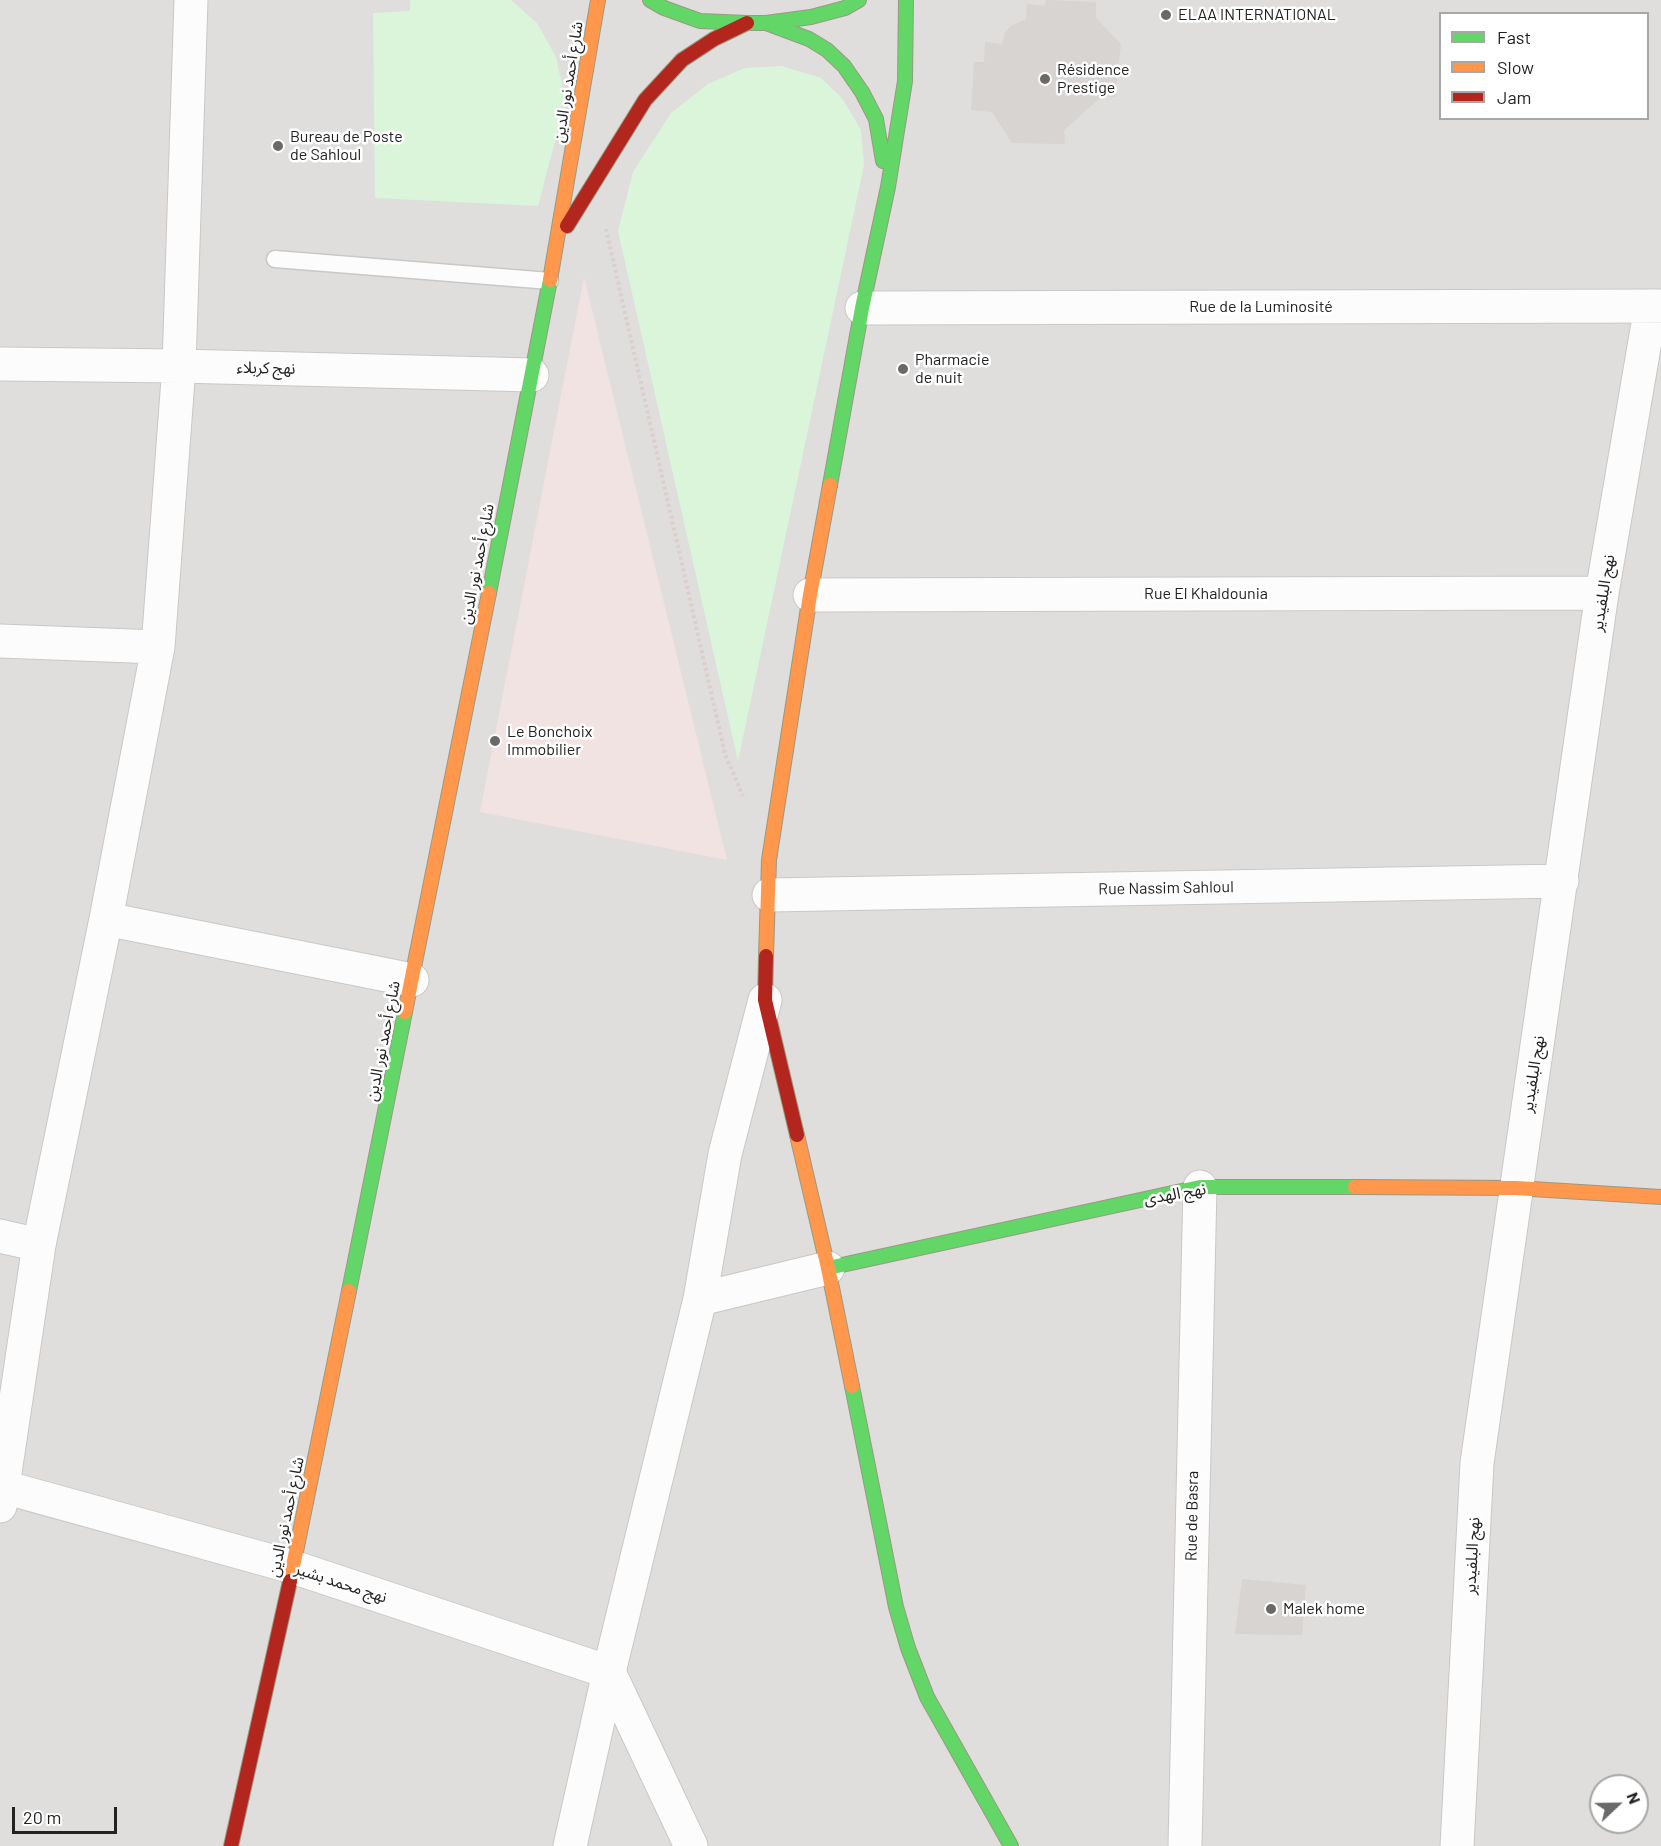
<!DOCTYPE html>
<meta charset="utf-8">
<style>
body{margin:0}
#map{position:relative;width:1661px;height:1846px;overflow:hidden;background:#f0eeeb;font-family:Barlow,sans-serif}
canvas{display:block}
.legend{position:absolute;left:1439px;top:12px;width:210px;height:108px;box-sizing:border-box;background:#fff;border:2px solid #a7a7a7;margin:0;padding:8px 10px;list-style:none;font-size:18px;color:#222}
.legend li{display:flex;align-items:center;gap:12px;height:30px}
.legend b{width:30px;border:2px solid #a7a7a7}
.north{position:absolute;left:1589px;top:1774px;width:60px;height:60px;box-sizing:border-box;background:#fff;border:2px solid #a7a7a7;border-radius:50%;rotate:68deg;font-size:16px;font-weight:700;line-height:24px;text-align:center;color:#222}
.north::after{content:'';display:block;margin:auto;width:21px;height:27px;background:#6a6968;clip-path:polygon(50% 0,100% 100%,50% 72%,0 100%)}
.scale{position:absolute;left:12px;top:1807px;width:105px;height:27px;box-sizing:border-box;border:3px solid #222;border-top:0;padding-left:8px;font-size:18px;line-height:21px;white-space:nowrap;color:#222;-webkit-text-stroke:4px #fff;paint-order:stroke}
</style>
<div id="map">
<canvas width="1661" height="1846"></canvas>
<ul class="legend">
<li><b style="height:8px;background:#63d668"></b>Fast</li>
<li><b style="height:8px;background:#ff974d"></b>Slow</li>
<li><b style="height:8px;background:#b3261e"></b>Jam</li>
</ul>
<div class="north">N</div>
<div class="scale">20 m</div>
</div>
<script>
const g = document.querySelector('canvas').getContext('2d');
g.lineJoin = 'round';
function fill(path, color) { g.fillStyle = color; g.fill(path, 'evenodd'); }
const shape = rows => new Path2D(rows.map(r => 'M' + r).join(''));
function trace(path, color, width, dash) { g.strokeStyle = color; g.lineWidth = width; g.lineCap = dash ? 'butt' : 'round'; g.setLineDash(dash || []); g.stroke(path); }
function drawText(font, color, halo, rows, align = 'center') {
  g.font = font + ' Barlow,"Noto Sans Arabic",sans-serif'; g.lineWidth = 5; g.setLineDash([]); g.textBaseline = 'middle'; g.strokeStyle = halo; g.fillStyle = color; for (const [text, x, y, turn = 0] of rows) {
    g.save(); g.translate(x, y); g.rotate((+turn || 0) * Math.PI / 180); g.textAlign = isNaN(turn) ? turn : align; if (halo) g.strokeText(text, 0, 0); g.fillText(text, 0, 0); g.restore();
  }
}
fill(shape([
 [0,0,1661,0,1661,1846,0,1846],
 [1440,14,1648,14,1648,118,1440,118],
 [1601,1786,1637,1786,1637,1822,1601,1822]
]), '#dfdedc');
fill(shape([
 [584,277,727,860,480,812]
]), '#f1e3e1');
fill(shape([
 [410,0,511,0,537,23,556,57,564,94,558,130,538,206,375,198,373,13,410,11],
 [781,66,821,78,842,98,861,130,864,165,738,761,618,231,633,172,671,113,708,84,745,68]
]), '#daf5da');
fill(shape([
 [1046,0,1096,2,1096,18,1121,44,1115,97,1101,97,1064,130,1065,144,1012,143,992,112,971,110,974,62,984,62,985,42,1002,44,1005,33,1011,26,1026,19,1027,4,1045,6],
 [1242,1579,1306,1585,1302,1635,1235,1634]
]), '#d7d4d2');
const lane = shape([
 [275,259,550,281]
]);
const street = shape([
 [862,308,1661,306],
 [0,364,179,366,532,375],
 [810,595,1602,593],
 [0,641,158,647],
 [769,895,1562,881],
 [106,919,412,980],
 [0,1236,39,1245],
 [700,1299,828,1268],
 [0,1486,293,1567,609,1672,691,1846],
 [0,1506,39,1245,106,919,158,647,179,366,191,0],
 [570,1846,609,1672,700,1299,725,1154,765,1000],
 [1185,1846,1200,1187],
 [1457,1846,1477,1463,1602,593,1651,306]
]);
const fast = shape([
 [650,0,664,8,700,21,747,23,766,23,811,17,845,8,859,0],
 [766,23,809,39,827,50,844,66,862,92,876,119,883,161],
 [830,485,862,308,888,187,905,81,906,0],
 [489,593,550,280],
 [828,1268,1200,1187,1355,1187],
 [349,1291,405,1012],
 [852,1386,896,1607,908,1648,927,1697,1011,1846]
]);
const slow = shape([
 [550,280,598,0],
 [766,956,769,860,810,595,830,485],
 [405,1012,489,593],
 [797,1135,828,1268,852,1386],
 [1355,1187,1516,1188,1661,1197],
 [290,1581,349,1291]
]);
const jam = shape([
 [567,226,645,100,682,60,714,39,747,23],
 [766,956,765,1000,797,1135],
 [231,1846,290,1581]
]);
trace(lane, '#c9c8c7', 19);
trace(street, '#c9c8c7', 35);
trace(fast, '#999a82', 16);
trace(slow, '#999a82', 16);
trace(jam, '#999a82', 16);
trace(shape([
 [606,229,725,754,743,796]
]), '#dccecd', 4, [3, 3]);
trace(lane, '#fdfcfc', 16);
trace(street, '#fdfcfc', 33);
trace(fast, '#63d668', 14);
trace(slow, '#ff974d', 14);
trace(jam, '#b3261e', 14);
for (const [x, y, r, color] of [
 [1166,15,6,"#6a6968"],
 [1045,79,6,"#6a6968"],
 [278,146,6,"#6a6968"],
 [903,369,6,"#6a6968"],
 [495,741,6,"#6a6968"],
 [1271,1609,6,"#6a6968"]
]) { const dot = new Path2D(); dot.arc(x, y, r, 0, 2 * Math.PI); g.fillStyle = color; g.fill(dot); trace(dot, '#fff', 2); }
drawText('16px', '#222', '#fff', [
 ["ELAA INTERNATIONAL",1178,15],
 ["Résidence",1057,70],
 ["Prestige",1057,88],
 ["Bureau de Poste",290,137],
 ["de Sahloul",290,155],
 ["Pharmacie",915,360],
 ["de nuit",915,378],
 ["Le Bonchoix",507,732],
 ["Immobilier",507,750],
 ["Malek home",1283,1609]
], 'left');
drawText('16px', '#222', '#fff', [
 ["شارع أحمد نور الدين",568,82,-81],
 ["Rue de la Luminosité",1261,307],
 ["نهج كربلاء",266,368,1],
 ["شارع أحمد نور الدين",477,564,-79],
 ["نهج البلفيدير",1603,593,-81],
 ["Rue El Khaldounia",1206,594],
 ["Rue Nassim Sahloul",1166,888,-1],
 ["شارع أحمد نور الدين",383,1041,-79],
 ["نهج البلفيدير",1533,1074,-81],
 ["نهج الهدى",1175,1194,-10],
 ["Rue de Basra",1192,1516,-89],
 ["شارع أحمد نور الدين",286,1517,-78],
 ["نهج البلفيدير",1472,1556,-87],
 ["نهج محمد بشير",341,1583,18]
]);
</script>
